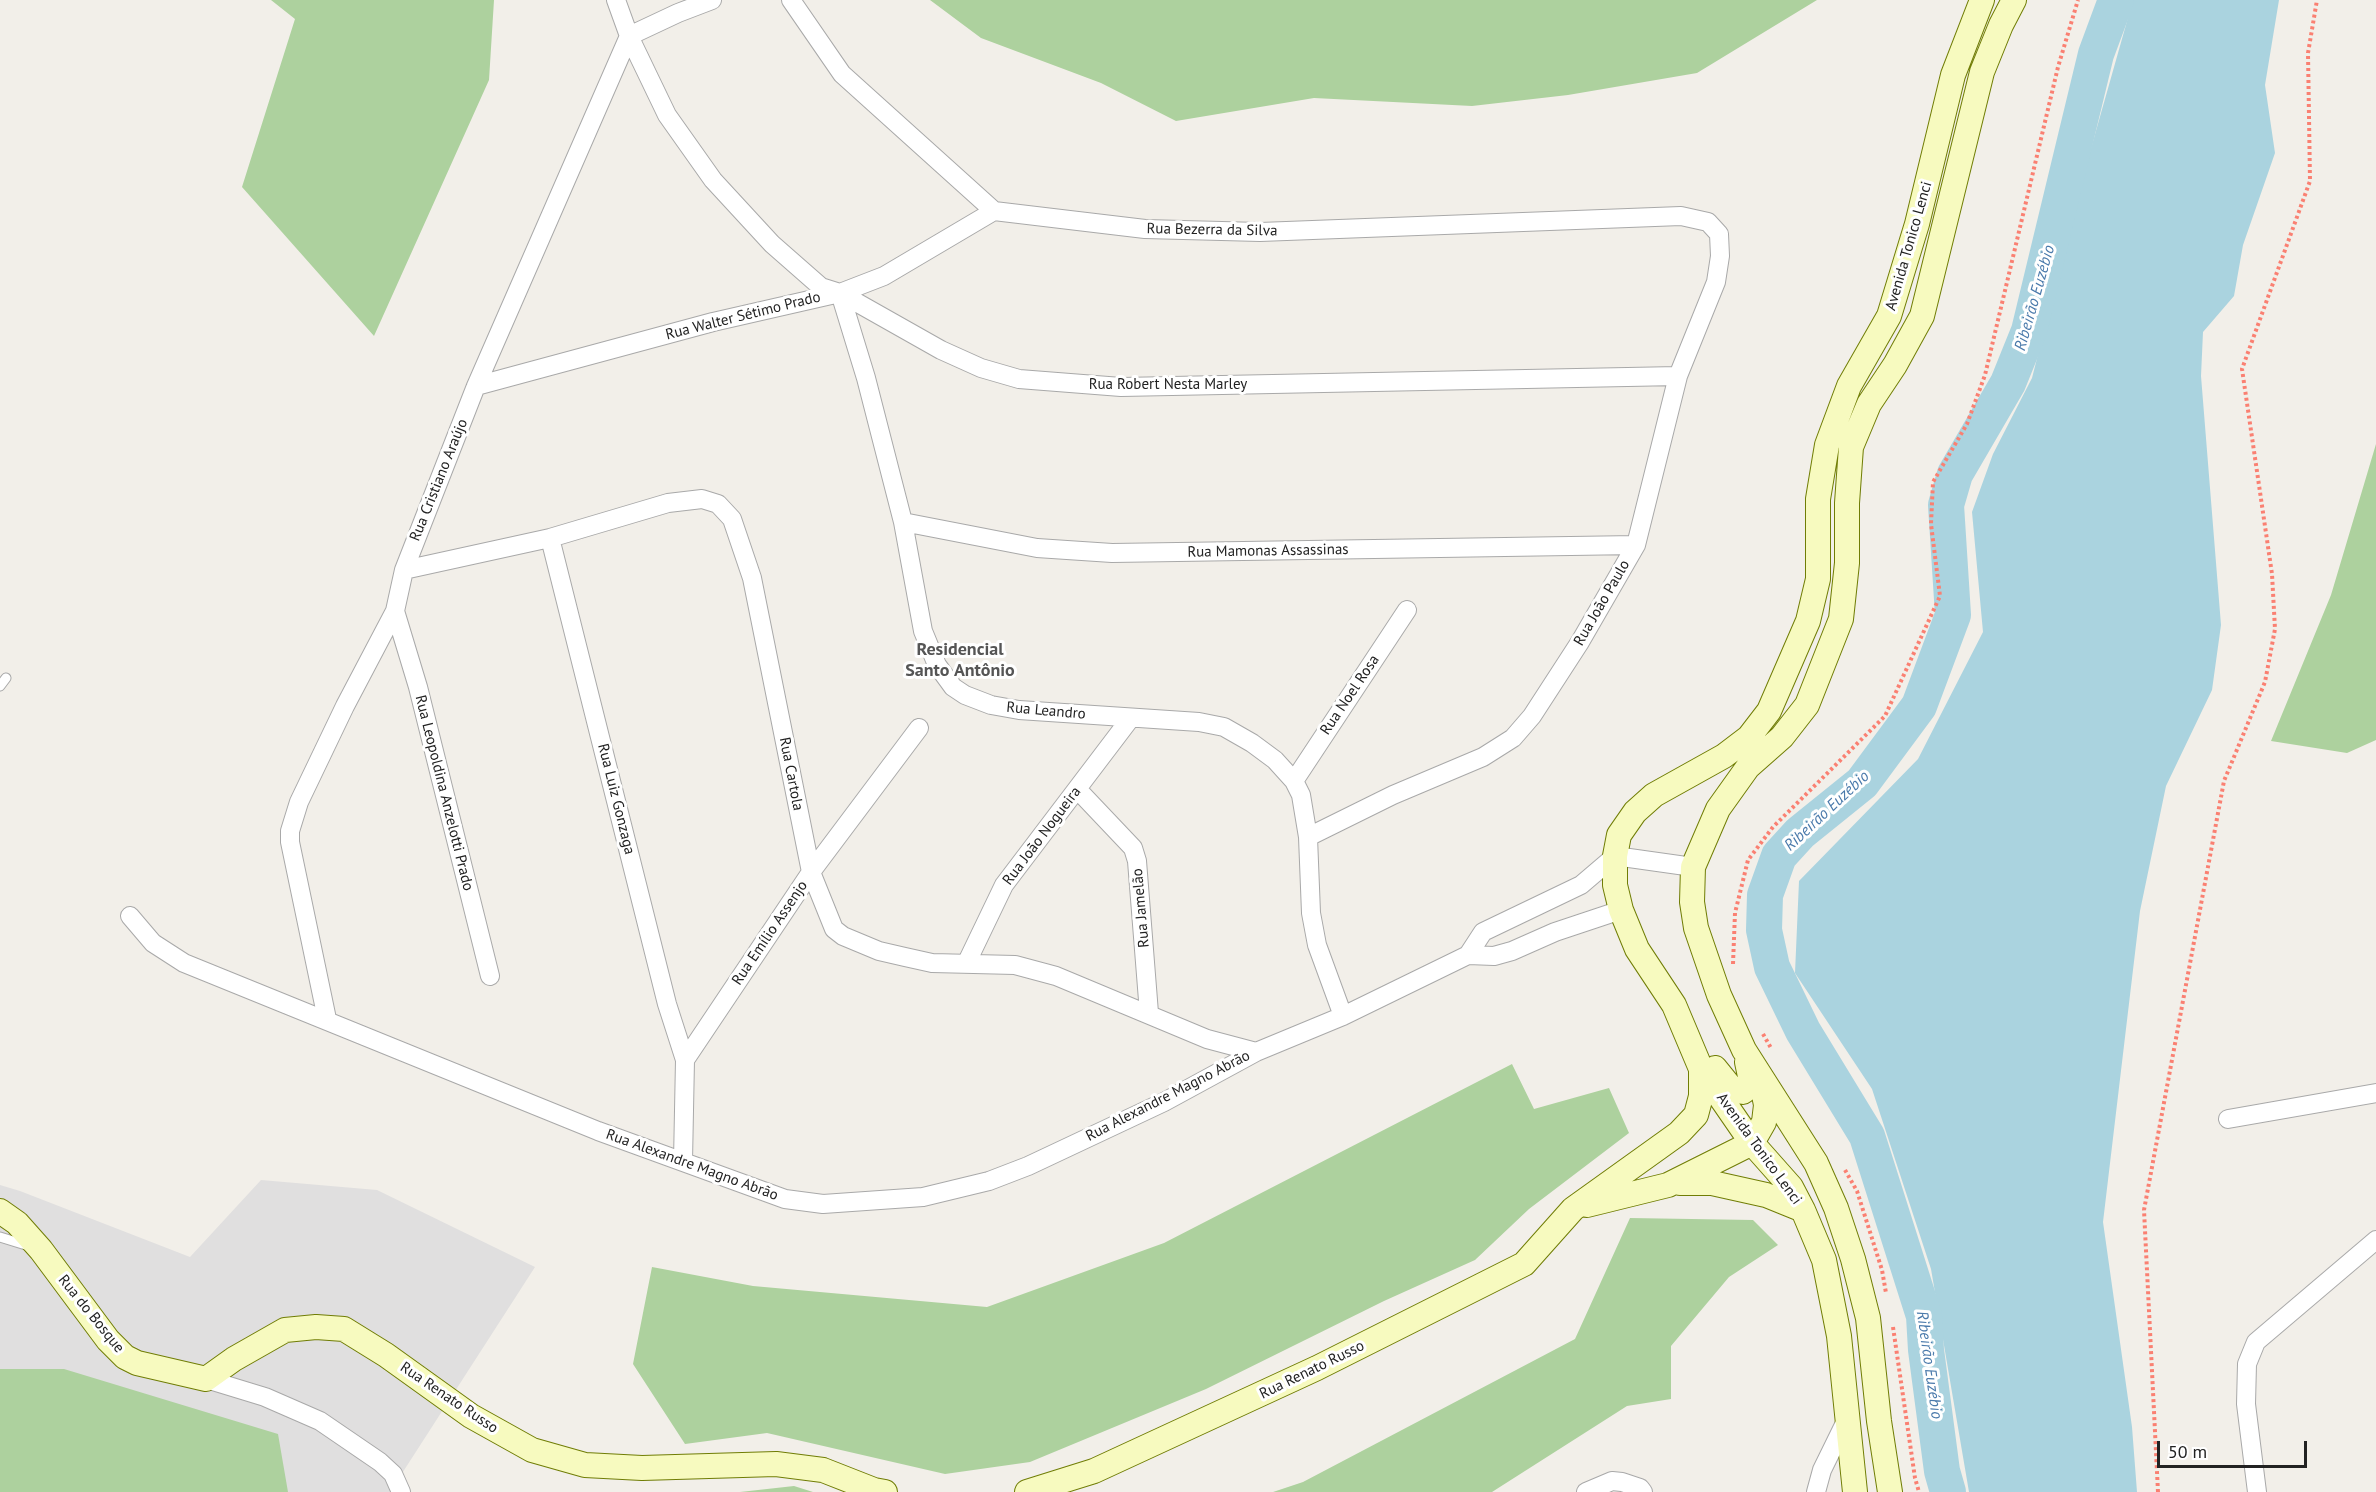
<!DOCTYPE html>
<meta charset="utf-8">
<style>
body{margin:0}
#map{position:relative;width:2376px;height:1492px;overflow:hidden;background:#f2efe9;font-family:"PT Sans",sans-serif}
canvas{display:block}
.scale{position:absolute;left:2157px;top:1441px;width:150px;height:27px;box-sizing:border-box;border:3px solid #222;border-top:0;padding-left:8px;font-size:18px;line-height:21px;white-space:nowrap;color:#222;-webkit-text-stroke:4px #fff;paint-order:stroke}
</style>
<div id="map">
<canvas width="2376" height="1492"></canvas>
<div class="scale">50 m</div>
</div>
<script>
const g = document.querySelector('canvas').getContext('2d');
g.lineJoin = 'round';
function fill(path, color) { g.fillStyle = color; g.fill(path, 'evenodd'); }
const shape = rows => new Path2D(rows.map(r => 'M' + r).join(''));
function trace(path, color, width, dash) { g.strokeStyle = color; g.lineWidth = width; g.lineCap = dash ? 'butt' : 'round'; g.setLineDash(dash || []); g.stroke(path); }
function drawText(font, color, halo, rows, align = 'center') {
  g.font = font + ' "PT Sans",sans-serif'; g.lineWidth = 6; g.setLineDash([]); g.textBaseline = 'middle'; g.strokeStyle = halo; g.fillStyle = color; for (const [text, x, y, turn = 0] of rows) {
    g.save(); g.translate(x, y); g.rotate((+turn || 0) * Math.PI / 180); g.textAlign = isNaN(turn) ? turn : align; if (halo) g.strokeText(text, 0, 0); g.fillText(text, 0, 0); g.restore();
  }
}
fill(shape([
 [261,1180,377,1190,535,1267,390,1492,0,1492,0,1185,20,1191,190,1257]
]), '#e0dfdf');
fill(shape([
 [271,0,494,0,489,80,374,336,242,187,295,19],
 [930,0,1817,0,1697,73,1568,95,1472,106,1314,98,1176,121,1101,83,981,38],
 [2376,444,2376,740,2347,753,2271,741,2331,595],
 [1512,1064,1534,1109,1609,1088,1629,1133,1529,1209,1475,1260,1384,1301,1206,1389,1030,1462,945,1474,767,1433,685,1444,633,1364,652,1267,753,1286,987,1307,1164,1243],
 [1630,1218,1753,1220,1778,1245,1729,1277,1671,1346,1671,1399,1627,1406,1492,1492,1273,1492,1303,1482,1575,1339],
 [0,1369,64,1369,278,1434,288,1492,0,1492],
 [794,1486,813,1492,740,1492]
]), '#add19e');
fill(shape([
 [2133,0,2279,0,2265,85,2275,153,2243,245,2234,296,2203,332,2201,376,2221,625,2212,690,2166,786,2140,911,2103,1222,2132,1427,2137,1492,1969,1492,1931,1269,1872,1089,1795,973,1799,881,1918,759,1983,632,1972,512,1993,454,2032,378,2088,159]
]), '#aad3df');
trace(shape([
 [1948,1492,1942,1471,1926,1350,1924,1316,1867,1136,1803,1031,1772,967,1764,930,1765,895,1779,856,1800,833,1862,783,1919,706,1953,615,1946,505,1955,474,2008,383,2029,331,2096,54,2116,0]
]), '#aad3df', 36);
const lane = shape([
 [0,686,6,678],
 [0,1237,29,1246]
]);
const street = shape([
 [616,0,629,36,667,115,713,180,772,244,821,287,840,293,941,350,981,368,1019,379,1121,387,1678,376],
 [791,0,842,74,994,211,1145,229,1260,232,1681,216,1708,222,1719,234,1720,256,1716,282,1678,376,1636,545,1580,642,1532,716,1513,738,1483,757,1393,795,1308,837],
 [840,293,866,378,903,522,923,631,937,665,953,687,965,695,991,705,1019,710,1199,722,1224,727,1252,743,1275,760,1294,781,1301,795,1308,837,1311,913,1317,945,1343,1016],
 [476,386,713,322,840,293,884,276,994,211],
 [903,522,1037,548,1112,553,1636,545],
 [550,538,667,1004,685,1060],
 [404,570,550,538,668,503,702,499,718,504,732,519,752,578,811,872,834,929,843,936,879,951,905,957,932,963,1015,965,1056,976,1207,1039,1256,1052],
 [395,611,418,687,490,976],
 [1294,781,1407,610],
 [1077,789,1133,848,1137,861,1149,1013],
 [130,916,153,943,184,963,598,1131,785,1199,823,1204,923,1197,989,1181,1028,1166,1164,1102,1256,1052,1343,1016,1468,955,1494,956,1512,951,1555,932,1621,910],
 [1468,955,1483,932,1581,885,1615,856,1693,867],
 [967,962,1004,885,1130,719],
 [327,1019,290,842,290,831,299,802,345,706,395,611,404,570,476,386,629,36,678,13,712,0],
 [2228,1119,2376,1093],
 [683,1161,685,1060,811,872,919,728],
 [206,1379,265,1397,320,1421,380,1462,393,1474,401,1492],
 [1586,1492,1612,1481,1622,1482,1640,1488,1643,1492],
 [1816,1492,1822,1470,1847,1419],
 [2257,1492,2246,1404,2247,1364,2256,1342,2376,1240]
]);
const secondary = shape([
 [1715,1068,1732,1089,1743,1092,1750,1086,1751,1081,1747,1062],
 [1680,1183,1712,1183,1766,1195,1803,1210],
 [1587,1205,1668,1185,1752,1143,1764,1122,1766,1105,1761,1080],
 [0,1211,17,1223,41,1250,108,1340,125,1357,137,1363,206,1379,234,1359,285,1330,316,1327,344,1329,386,1355,471,1416,532,1450,585,1465,642,1468,776,1464,823,1470,874,1490,885,1492],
 [1027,1492,1094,1471,1317,1368,1524,1264,1573,1209,1679,1133,1696,1115,1701,1096,1701,1069],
 [1855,1492,1839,1336,1824,1260,1803,1210,1791,1187,1752,1143,1701,1069,1674,1005,1637,949,1621,910,1615,885,1615,856,1619,835,1635,812,1654,795,1724,756,1749,737,1769,711,1808,621,1818,579,1818,499,1827,445,1849,386,1889,316,1917,224,1953,75,1982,0],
 [1890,1492,1879,1421,1868,1318,1853,1259,1836,1208,1816,1163,1744,1050,1719,995,1696,928,1692,902,1693,867,1718,809,1748,767,1782,737,1807,705,1841,619,1847,563,1847,503,1851,447,1869,404,1895,365,1922,316,1982,72,2001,25,2014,0]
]);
trace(lane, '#a9a9a9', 11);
trace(street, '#a9a9a9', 20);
trace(secondary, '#707d05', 26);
trace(shape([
 [1733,964,1735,913,1748,860,1773,827,1885,716,1940,596,1931,524,1933,482,1967,424,1985,375,2058,67,2078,0],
 [1763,1034,1771,1048],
 [1845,1170,1857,1191,1882,1270,1886,1293],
 [1893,1327,1915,1478,1919,1492],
 [2158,1492,2144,1210,2224,781,2265,682,2275,629,2272,574,2242,369,2310,181,2308,53,2317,0]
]), '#fa8072', 4, [3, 3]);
trace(lane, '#fff', 9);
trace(street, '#fff', 18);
trace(secondary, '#f7fabf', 24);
drawText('15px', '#222', '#fff', [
 ["Rua Bezerra da Silva",1212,230,1],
 ["Avenida Tonico Lenci",1909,246,-74],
 ["Rua Walter Sétimo Prado",743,316,-14],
 ["Rua Robert Nesta Marley",1168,385],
 ["Rua Cristiano Araújo",439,480,-68],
 ["Rua Mamonas Assassinas",1268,551,-1],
 ["Rua João Paulo",1602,603,-60],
 ["Rua Noel Rosa",1350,695,-56],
 ["Rua Leandro",1046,711,5],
 ["Rua Cartola",791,774,79],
 ["Rua Leopoldina Anzelotti Prado",444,793,76],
 ["Rua Luiz Gonzaga",616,799,76],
 ["Rua João Nogueira",1042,836,-53],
 ["Rua Jamelão",1141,908,-95],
 ["Rua Emílio Assenjo",770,933,-56],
 ["Rua Alexandre Magno Abrão",1168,1096,-27],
 ["Avenida Tonico Lenci",1759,1149,54],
 ["Rua Alexandre Magno Abrão",692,1165,20],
 ["Rua do Bosque",91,1314,51],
 ["Rua Renato Russo",1312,1370,-26],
 ["Rua Renato Russo",449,1398,34]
]);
drawText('italic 16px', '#4a7aab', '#fff', [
 ["Ribeirão Euzébio",2035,298,-74],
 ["Ribeirão Euzébio",1827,811,-43],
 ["Ribeirão Euzébio",1929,1365,82]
]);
drawText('bold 18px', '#555', '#fff', [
 ["Residencial",960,650],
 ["Santo Antônio",960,671]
]);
</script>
